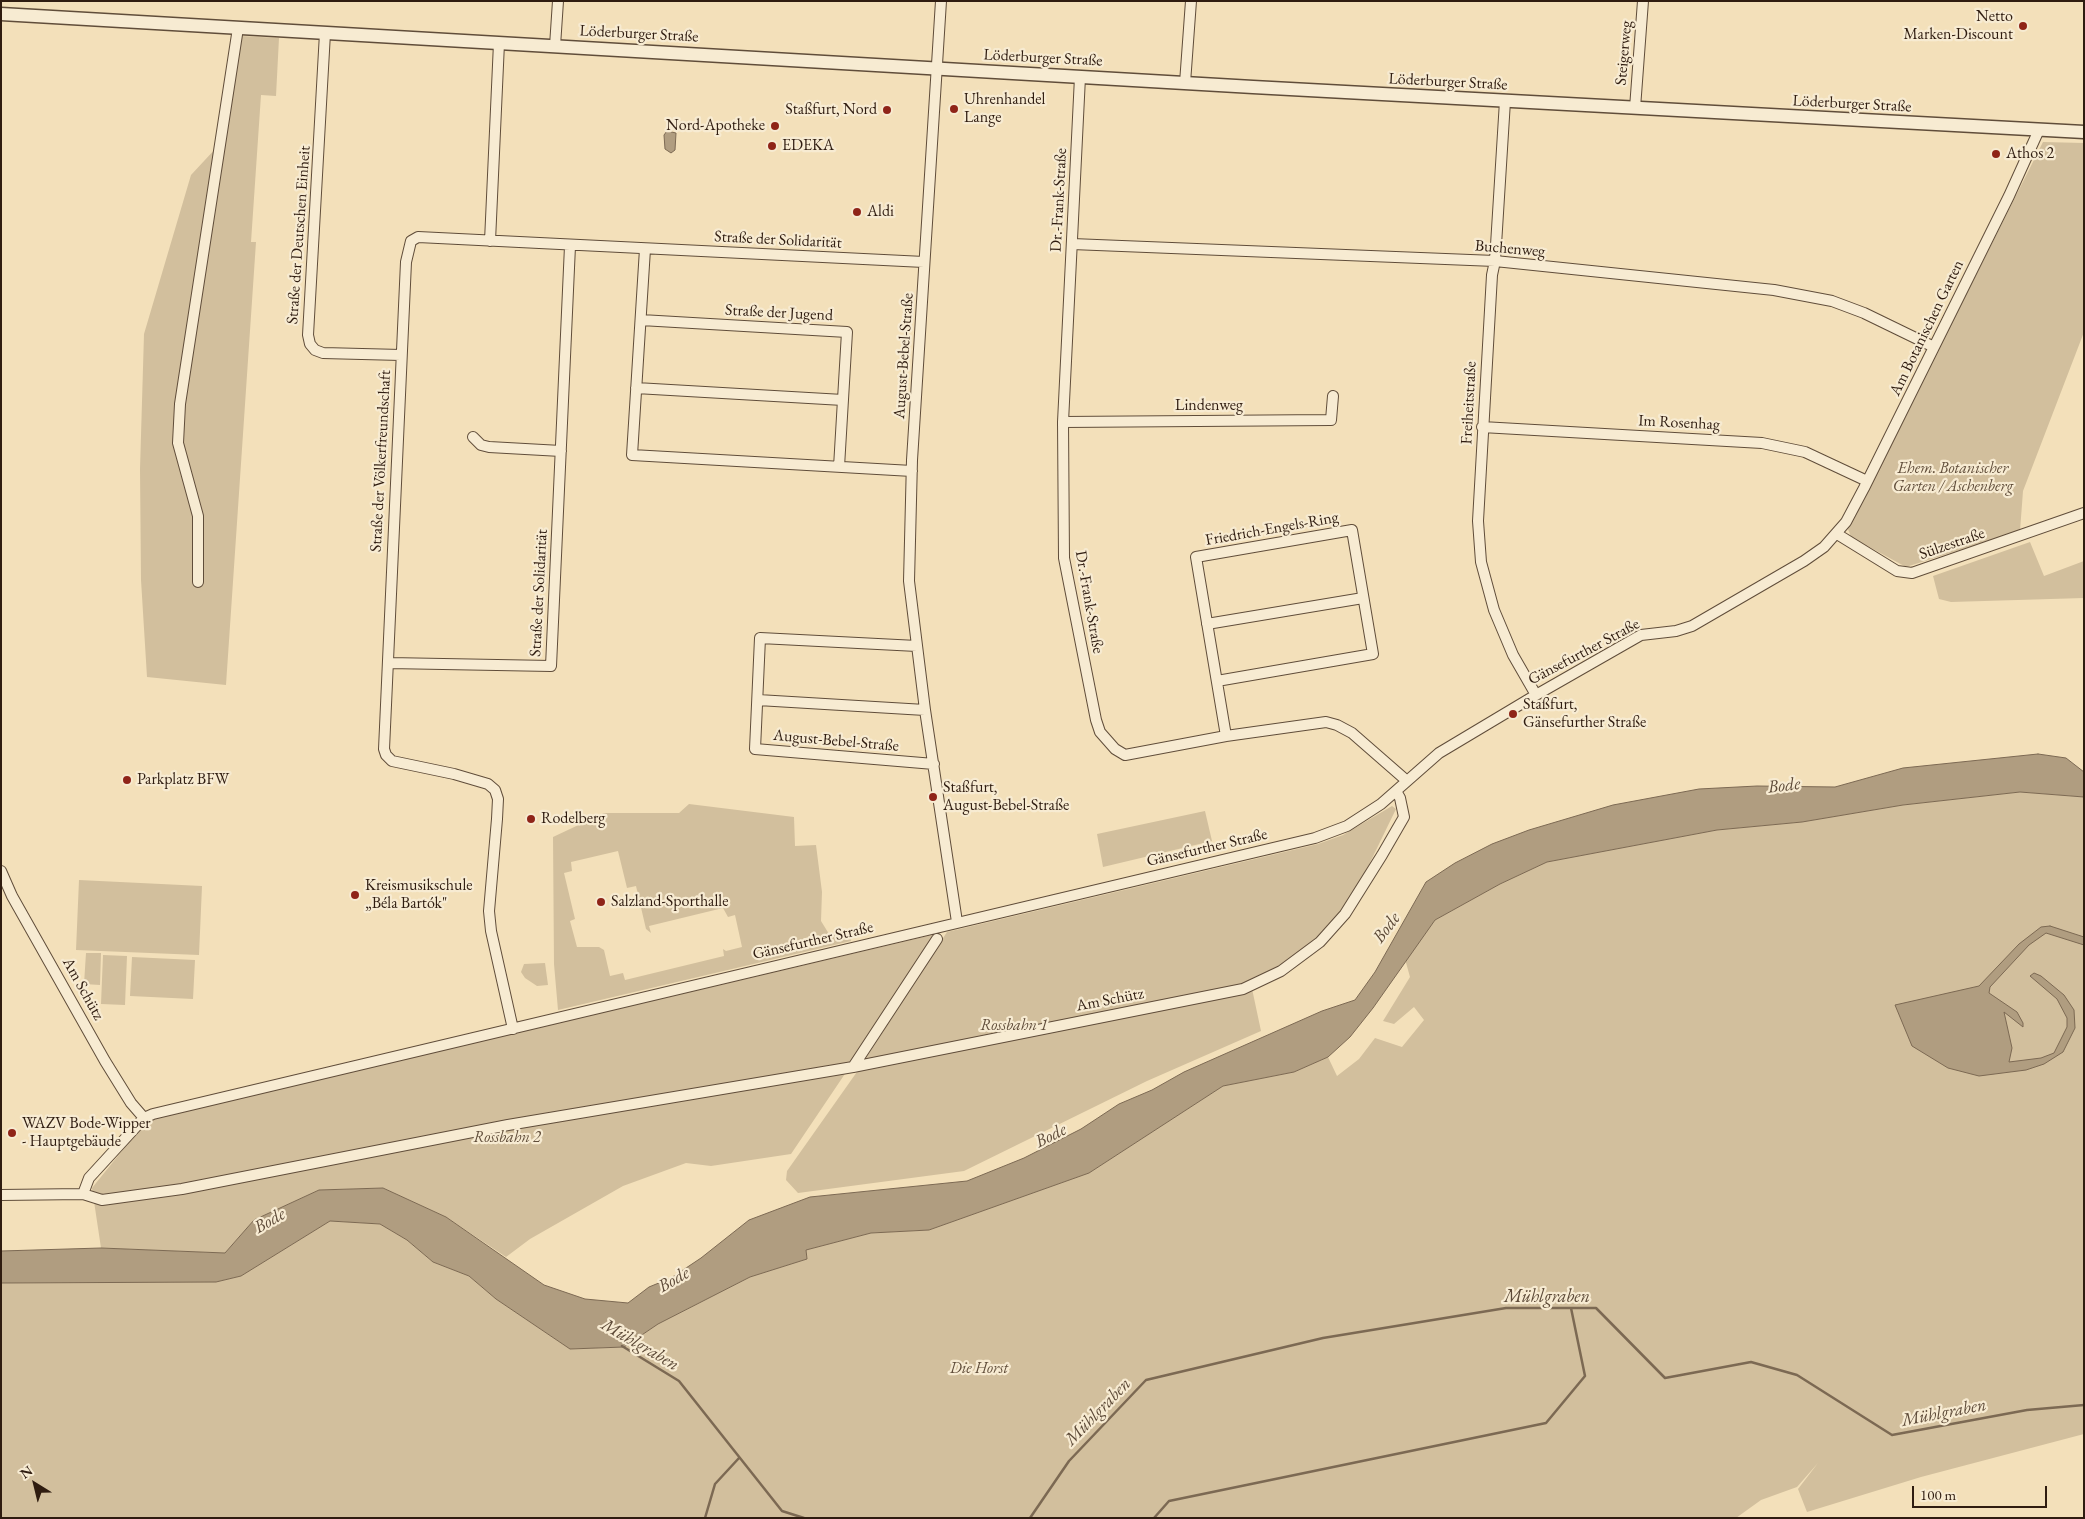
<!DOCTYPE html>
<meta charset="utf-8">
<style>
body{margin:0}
#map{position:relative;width:2085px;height:1519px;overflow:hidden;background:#f3e0ba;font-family:"EB Garamond",serif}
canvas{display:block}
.frame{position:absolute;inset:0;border:2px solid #2f1c10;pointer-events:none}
.north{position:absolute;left:10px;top:1459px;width:50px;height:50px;-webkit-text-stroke:4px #f7ebd2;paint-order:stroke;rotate:324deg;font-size:14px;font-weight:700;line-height:20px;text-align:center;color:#2f1c10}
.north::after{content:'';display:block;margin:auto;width:18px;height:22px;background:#2f1c10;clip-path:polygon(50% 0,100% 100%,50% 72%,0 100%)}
.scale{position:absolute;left:1912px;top:1486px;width:135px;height:22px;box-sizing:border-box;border:2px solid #2f1c10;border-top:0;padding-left:6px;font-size:15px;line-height:18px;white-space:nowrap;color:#2f1c10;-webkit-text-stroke:4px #f7ebd2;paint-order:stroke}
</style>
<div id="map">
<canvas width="2085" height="1519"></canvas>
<div class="frame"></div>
<div class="north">N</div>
<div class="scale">100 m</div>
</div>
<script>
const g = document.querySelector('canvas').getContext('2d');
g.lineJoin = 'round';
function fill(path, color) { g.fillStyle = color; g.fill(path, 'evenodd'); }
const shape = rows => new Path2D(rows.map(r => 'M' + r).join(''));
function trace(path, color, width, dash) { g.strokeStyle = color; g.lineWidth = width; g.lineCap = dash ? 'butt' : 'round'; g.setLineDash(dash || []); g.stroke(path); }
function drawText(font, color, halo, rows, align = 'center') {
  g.font = font + ' "EB Garamond",serif'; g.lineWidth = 4.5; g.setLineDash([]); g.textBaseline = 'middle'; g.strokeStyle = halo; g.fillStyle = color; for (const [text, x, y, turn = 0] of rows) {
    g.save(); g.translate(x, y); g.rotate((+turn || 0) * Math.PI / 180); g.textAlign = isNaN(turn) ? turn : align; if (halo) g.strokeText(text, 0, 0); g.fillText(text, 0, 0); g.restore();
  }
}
fill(shape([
 [241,36,279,38,276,96,261,95,251,242,256,242,226,685,147,677,141,580,140,469,144,334,191,175,217,147,231,39],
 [2043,142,2084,143,2084,332,2023,491,2020,531,1906,567,1851,537,1848,529],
 [2030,542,2044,576,2084,561,2084,598,1951,602,1939,599,1933,576],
 [2020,792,2084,797,2084,1434,1921,1477,1807,1512,1798,1489,1818,1463,1797,1487,1761,1500,1736,1518,1,1518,1,1283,216,1282,241,1276,330,1221,380,1224,407,1240,433,1262,469,1276,496,1299,570,1349,624,1347,658,1324,750,1277,807,1259,806,1250,871,1233,929,1230,1089,1173,1223,1086,1294,1072,1328,1057,1337,1076,1359,1059,1375,1038,1402,1047,1424,1020,1414,1007,1394,1024,1383,1021,1410,977,1405,959,1435,920,1500,884,1547,862,1717,830,1802,822,1903,805],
 [689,804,794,817,795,846,816,845,822,892,821,921,829,934,850,936,851,941,558,1010,554,964,553,837,604,813,679,813],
 [618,851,627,888,636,886,646,929,651,933,649,926,723,908,728,917,735,915,742,947,726,951,723,949,724,956,625,980,623,973,610,976,604,950,599,947,577,947,570,921,575,919,564,873,572,871,571,862],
 [1392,806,1396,809,1362,879,1341,910,1320,937,1281,969,1251,984,1261,1031,1147,1081,964,1171,798,1193,786,1180,787,1171,859,1069,947,932,1318,844,1343,835],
 [1205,811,1212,841,1103,867,1097,834],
 [79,880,202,886,199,955,76,950],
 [932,935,935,936,935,940,791,1154,711,1166,686,1163,623,1186,530,1239,506,1257,446,1217,383,1188,319,1190,254,1220,225,1253,101,1248,92,1188,142,1126,151,1119],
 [86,953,101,953,100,985,84,984],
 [103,955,127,956,125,1005,101,1004],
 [132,957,195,960,193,999,130,996],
 [545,963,548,985,537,986,525,978,521,972,524,964]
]), '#d2bf9d');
const water = shape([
 [667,131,676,133,675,150,671,153,665,149,664,135,667,131],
 [2038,754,2066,758,2084,772,2084,797,2020,792,1903,805,1802,822,1717,830,1547,862,1500,884,1435,920,1373,1008,1350,1037,1328,1057,1294,1072,1223,1086,1089,1173,929,1230,871,1233,806,1250,807,1259,750,1277,658,1324,624,1347,570,1349,496,1299,469,1276,433,1262,407,1240,380,1224,330,1221,241,1276,216,1282,1,1283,1,1251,101,1248,225,1253,254,1220,319,1190,383,1188,446,1217,544,1285,585,1299,628,1303,649,1287,671,1278,701,1258,749,1220,810,1197,967,1181,1024,1158,1081,1129,1119,1104,1152,1090,1184,1072,1322,1011,1355,1000,1375,972,1426,882,1455,863,1492,844,1529,830,1613,805,1699,789,1757,786,1835,787,1903,768,2038,754],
 [2050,926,2084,937,2084,945,2046,933,2029,945,1990,987,1989,993,2017,1012,2023,1023,2023,1027,2004,1012,2012,1048,2009,1062,2041,1058,2054,1053,2067,1027,2067,1018,2057,999,2030,976,2034,973,2041,976,2064,995,2074,1010,2075,1028,2063,1052,2044,1064,2026,1070,1979,1076,1948,1068,1912,1046,1895,1005,1979,986,2019,944,2041,927,2050,926]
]);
fill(water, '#b09d80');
trace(water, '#7c6953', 1);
trace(shape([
 [622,1346,679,1381,782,1511,804,1518],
 [705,1518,715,1484,739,1458],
 [1030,1518,1069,1461,1146,1380,1323,1338,1506,1308,1596,1308,1665,1378,1751,1362,1797,1375,1892,1435,2027,1410,2084,1405],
 [1154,1518,1169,1501,1546,1423,1585,1376,1571,1308]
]), '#7c6953', 2.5);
const minor = shape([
 [941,1,912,460,909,581,925,710,957,922],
 [325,33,308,335,310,344,315,350,323,353,401,355],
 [555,46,558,1],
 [1080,77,1063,422,1064,558,1096,720,1100,732,1115,749,1125,755,1226,736,1326,722,1337,725,1352,733,1407,781],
 [1185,83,1191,1],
 [1505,101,1495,261,1492,275,1478,521,1481,562,1494,610,1513,655,1536,695],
 [1635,108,1643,1],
 [490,241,499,43],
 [1072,244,1495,261,1774,290,1832,301,1864,313,1934,347],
 [645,249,632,455,912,471],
 [641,320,847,332,839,467],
 [636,388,843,400],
 [1063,422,1331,420,1333,396],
 [1482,427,1762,443,1805,452,1867,481],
 [473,437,481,445,489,447,561,451],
 [1837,534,1897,571,1912,573,2084,513],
 [198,582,198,516,178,443,180,404,238,28],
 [1207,624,1363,598],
 [917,646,760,638,755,749,934,764],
 [389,663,551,666,570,246],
 [1217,681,1373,654,1352,530,1196,557,1226,736],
 [758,700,925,710],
 [1,871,12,896,105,1061,131,1103,144,1118],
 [513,1029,491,931,489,911,497,819,498,799,495,790,488,784,454,774,392,761,386,755,384,749,406,262,411,241,418,237,924,262],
 [853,1067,937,939],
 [83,1194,89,1178,144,1118,153,1114,1315,838,1347,826,1381,804,1439,753,1536,695,1641,635,1676,631,1692,626,1804,561,1824,547,1846,522,1864,488,2009,196,2038,132],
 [1,1195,83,1194,102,1200,182,1189,508,1125,853,1067,1243,989,1281,971,1320,942,1345,914,1382,855,1404,817,1400,798,1396,791]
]);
const tertiary = shape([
 [1,14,1253,87,2084,132]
]);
trace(minor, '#604d3a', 12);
trace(tertiary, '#604d3a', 15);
trace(minor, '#f7ebd2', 10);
trace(tertiary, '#f7ebd2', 12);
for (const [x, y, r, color] of [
 [2023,26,5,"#8f2418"],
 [954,109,5,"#8f2418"],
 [887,110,5,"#8f2418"],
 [775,126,5,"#8f2418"],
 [772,146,5,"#8f2418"],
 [1996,154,5,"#8f2418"],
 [857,212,5,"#8f2418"],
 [1513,714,5,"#8f2418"],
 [127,780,5,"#8f2418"],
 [933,797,5,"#8f2418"],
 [531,819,5,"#8f2418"],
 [355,895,5,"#8f2418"],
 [601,902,5,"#8f2418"],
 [12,1133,5,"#8f2418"]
]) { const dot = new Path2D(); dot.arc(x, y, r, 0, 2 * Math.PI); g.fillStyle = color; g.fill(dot); trace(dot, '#f7ebd2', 2); }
drawText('16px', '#2f1c10', '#f7ebd2', [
 ["Netto",2013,17,"right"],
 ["Marken-Discount",2013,35,"right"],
 ["Uhrenhandel",964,100],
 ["Lange",964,118],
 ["Staßfurt, Nord",877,110,"right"],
 ["Nord-Apotheke",765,126,"right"],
 ["EDEKA",782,146],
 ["Athos 2",2006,154],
 ["Aldi",867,212],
 ["Staßfurt,",1523,705],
 ["Gänsefurther Straße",1523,723],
 ["Parkplatz BFW",137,780],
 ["Staßfurt,",943,788],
 ["August-Bebel-Straße",943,806],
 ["Rodelberg",541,819],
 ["Kreismusikschule",365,886],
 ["„Béla Bartók\"",365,904],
 ["Salzland-Sporthalle",611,902],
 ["WAZV Bode-Wipper",22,1124],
 ["- Hauptgebäude",22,1142]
], 'left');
drawText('16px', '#2f1c10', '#f7ebd2', [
 ["Löderburger Straße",639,34,3],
 ["Steigerweg",1624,53,-85],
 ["Löderburger Straße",1043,58,3],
 ["Löderburger Straße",1448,82,3],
 ["Löderburger Straße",1852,104,3],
 ["Dr.-Frank-Straße",1059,200,-87],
 ["Straße der Deutschen Einheit",299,235,-86],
 ["Straße der Solidarität",778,240,3],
 ["Buchenweg",1510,249,5],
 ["Straße der Jugend",779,313,3],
 ["Am Botanischen Garten",1927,328,-64],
 ["August-Bebel-Straße",904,356,-86],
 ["Freiheitstraße",1469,403,-87],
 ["Lindenweg",1209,406],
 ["Im Rosenhag",1679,423,3],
 ["Straße der Völkerfreundschaft",381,461,-87],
 ["Friedrich-Engels-Ring",1272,529,-10],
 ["Sülzestraße",1952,544,-19],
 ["Straße der Solidarität",539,593,-87],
 ["Dr.-Frank-Straße",1089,602,80],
 ["Gänsefurther Straße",1584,652,-28],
 ["August-Bebel-Straße",836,741,5],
 ["Gänsefurther Straße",1207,848,-13],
 ["Gänsefurther Straße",813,941,-13],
 ["Am Schütz",83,989,61],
 ["Am Schütz",1110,1000,-11]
]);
drawText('italic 16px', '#604d3a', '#f7ebd2', [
 ["Ehem. Botanischer",1953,469],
 ["Garten / Aschenberg",1953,487],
 ["Rossbahn 1",1014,1026],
 ["Rossbahn 2",507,1138],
 ["Die Horst",979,1369]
]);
drawText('italic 18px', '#5c4937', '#f7ebd2', [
 ["Bode",1784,786,-7],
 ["Bode",1387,928,-53],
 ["Bode",1051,1136,-27],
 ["Bode",270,1221,-30],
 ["Bode",674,1280,-30],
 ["Mühlgraben",1547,1297],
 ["Mühlgraben",640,1345,30],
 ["Mühlgraben",1098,1412,-46],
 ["Mühlgraben",1944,1413,-11]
]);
</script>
